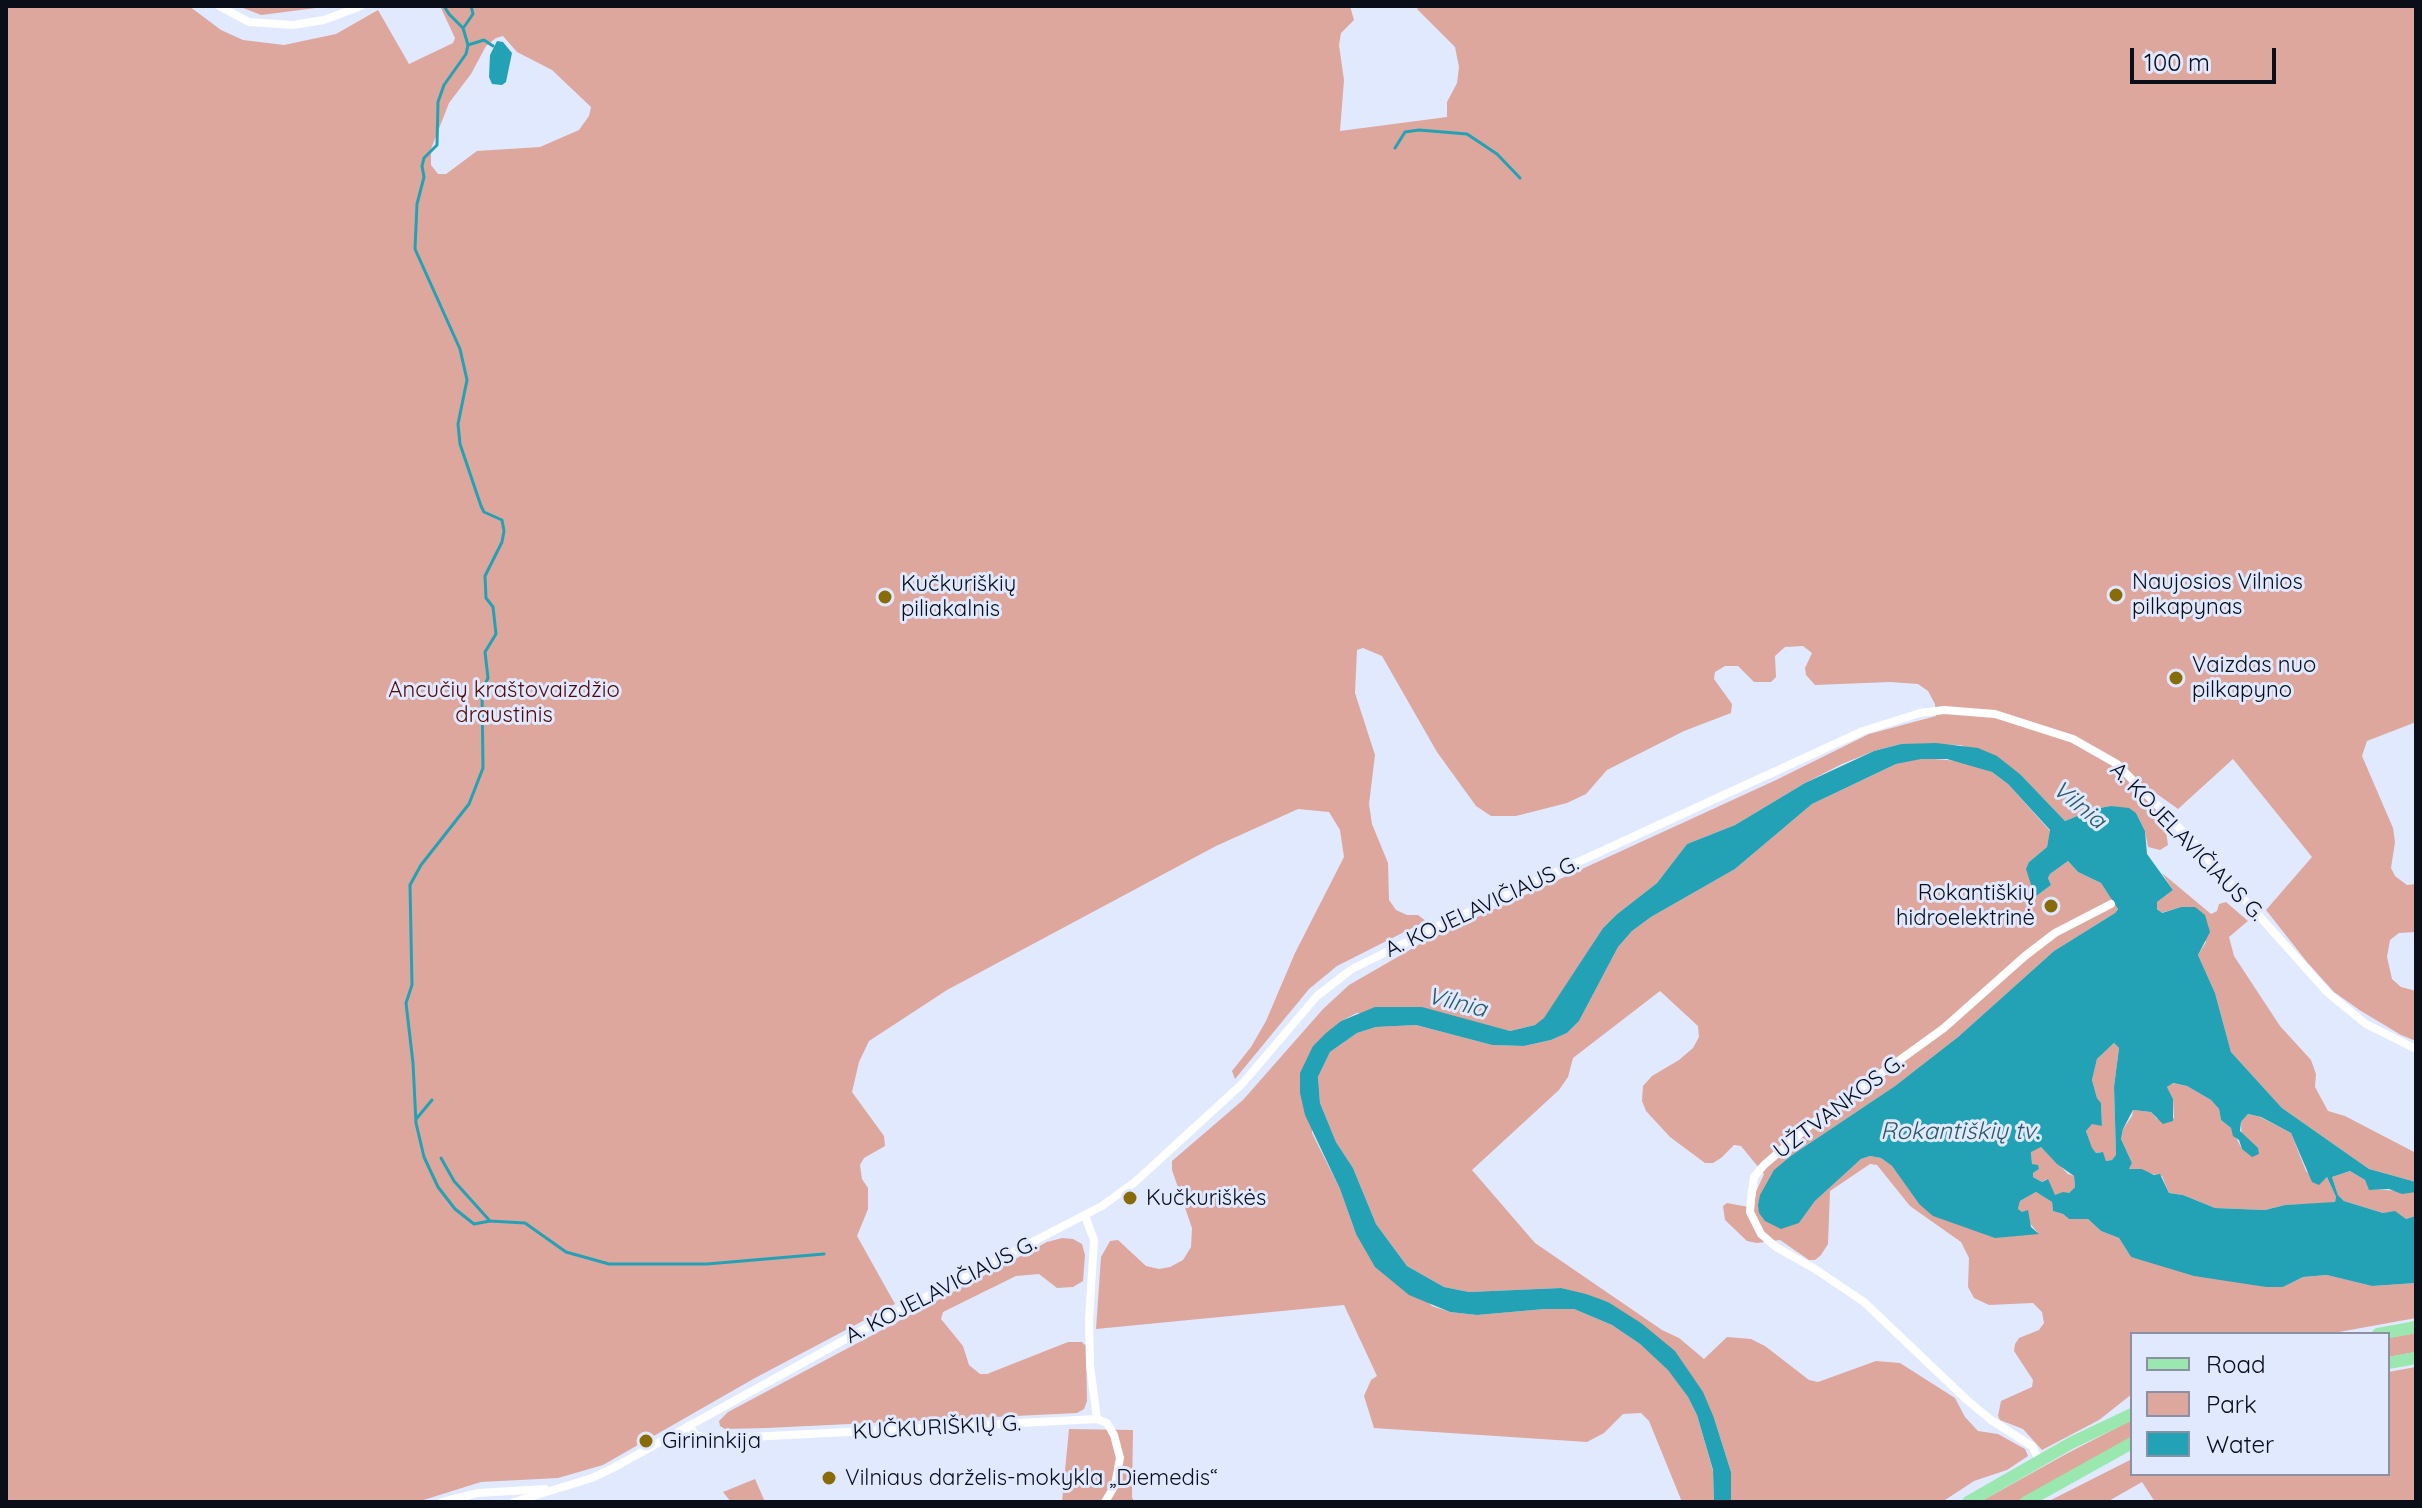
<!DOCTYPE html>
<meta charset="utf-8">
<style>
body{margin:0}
#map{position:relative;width:2422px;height:1508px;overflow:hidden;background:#e1e9fe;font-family:Quicksand,sans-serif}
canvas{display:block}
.frame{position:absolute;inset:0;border:8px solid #0a0e19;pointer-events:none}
.legend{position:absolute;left:2130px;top:1332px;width:260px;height:144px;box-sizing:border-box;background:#e1e9fe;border:2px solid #8b91a2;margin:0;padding:10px 14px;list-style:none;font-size:24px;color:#0a0e19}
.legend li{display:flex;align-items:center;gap:16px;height:40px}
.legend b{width:40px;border:2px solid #8b91a2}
.scale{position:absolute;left:2130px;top:48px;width:146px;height:36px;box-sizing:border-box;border:4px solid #0a0e19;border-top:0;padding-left:10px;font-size:24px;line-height:28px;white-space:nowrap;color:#0a0e19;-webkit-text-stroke:6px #e1e9fe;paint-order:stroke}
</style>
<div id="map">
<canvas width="2422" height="1508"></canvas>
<div class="frame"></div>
<ul class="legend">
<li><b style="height:10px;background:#9be7b0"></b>Road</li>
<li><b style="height:22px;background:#dda79d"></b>Park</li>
<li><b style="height:22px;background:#24a2b5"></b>Water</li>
</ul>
<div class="scale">100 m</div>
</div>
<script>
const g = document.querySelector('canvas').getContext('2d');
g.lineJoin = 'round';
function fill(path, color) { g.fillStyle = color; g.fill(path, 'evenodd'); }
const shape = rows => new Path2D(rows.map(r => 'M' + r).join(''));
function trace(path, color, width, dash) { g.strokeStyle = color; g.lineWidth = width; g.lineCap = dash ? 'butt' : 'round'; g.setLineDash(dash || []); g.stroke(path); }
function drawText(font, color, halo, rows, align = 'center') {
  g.font = font + ' Quicksand,sans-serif'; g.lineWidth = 6; g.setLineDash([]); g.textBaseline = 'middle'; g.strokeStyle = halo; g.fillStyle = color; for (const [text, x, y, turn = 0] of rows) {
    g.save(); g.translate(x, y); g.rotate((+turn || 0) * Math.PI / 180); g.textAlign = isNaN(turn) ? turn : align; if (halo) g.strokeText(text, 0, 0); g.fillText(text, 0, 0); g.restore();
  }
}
fill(shape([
 [6,6,189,6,221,30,243,40,284,45,336,34,378,10,409,64,453,43,455,38,440,6,1350,6,1354,20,1341,33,1339,45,1344,80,1340,131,1447,117,1447,102,1457,83,1459,67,1455,47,1417,9,1419,6,2416,6,2416,722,2367,741,2362,756,2393,828,2395,842,2391,868,2395,876,2407,885,2416,884,2416,932,2399,933,2390,940,2387,957,2392,979,2401,987,2416,991,2416,1041,2401,1035,2361,1011,2334,992,2307,962,2266,910,2312,857,2233,759,2178,809,2150,789,2145,797,2164,818,2168,845,2160,850,2148,847,2145,831,2136,813,2111,806,2094,809,2065,821,2021,775,1961,745,1901,744,1874,751,1842,764,1805,783,1735,825,1687,844,1657,883,1616,915,1603,928,1544,1019,1535,1025,1510,1031,1475,1023,1357,1013,1341,1021,1313,1046,1312,1133,1340,1189,1356,1234,1432,1306,1450,1312,1477,1315,1545,1309,1574,1309,1612,1325,1640,1344,1668,1369,1688,1397,1697,1415,1713,1471,1714,1502,1682,1502,1649,1421,1641,1413,1623,1414,1604,1433,1587,1442,1374,1428,1364,1396,1371,1380,1377,1376,1344,1305,1096,1329,1101,1257,1110,1241,1118,1240,1146,1266,1159,1269,1170,1267,1183,1260,1191,1247,1192,1228,1172,1170,1172,1161,1243,1100,1323,1009,1349,985,1427,940,1774,781,1869,734,1936,716,1935,704,1928,691,1918,684,1890,682,1815,685,1806,675,1805,668,1812,653,1803,646,1785,647,1775,656,1776,677,1771,682,1754,682,1738,666,1725,666,1715,672,1714,679,1732,704,1731,713,1684,731,1607,770,1586,794,1567,803,1516,816,1491,816,1476,806,1437,752,1382,656,1363,648,1357,650,1355,693,1375,755,1369,804,1372,824,1388,863,1389,900,1396,910,1407,915,1418,915,1426,921,1337,966,1309,989,1235,1079,1232,1071,1251,1047,1266,1021,1295,953,1344,857,1340,830,1329,812,1298,809,1216,846,947,990,869,1041,859,1062,852,1092,884,1136,885,1146,864,1158,860,1165,862,1179,868,1188,868,1209,857,1236,895,1304,755,1378,603,1465,558,1478,481,1482,417,1502,6,1502],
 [503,36,517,52,552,70,591,107,589,116,579,130,540,147,477,151,446,174,438,174,431,165,431,149,449,103,471,74,486,46,496,38],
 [238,6,332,6,261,15],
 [1921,758,1960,761,1992,772,2008,784,2050,831,2047,847,2029,862,2035,897,2051,885,2048,878,2050,874,2068,861,2078,872,2101,883,2118,908,2115,913,2054,951,1958,1037,1895,1086,1792,1155,1799,1223,1815,1201,1861,1159,1870,1156,1881,1158,1892,1166,1919,1204,2038,1233,2018,1209,2020,1201,2036,1192,2052,1202,2053,1211,2063,1214,2069,1219,2088,1219,2101,1231,2119,1238,2131,1257,2266,1287,2283,1287,2303,1277,2328,1275,2372,1286,2416,1283,2416,1318,2328,1334,2132,1334,2132,1394,2099,1420,2042,1450,2023,1429,2000,1420,1998,1416,2001,1401,2032,1387,2033,1380,2014,1351,2015,1344,2019,1338,2039,1330,2044,1323,2042,1312,2033,1303,1989,1305,1974,1298,1968,1287,1969,1258,1961,1242,1910,1206,1877,1165,1870,1164,1830,1191,1828,1244,1821,1255,1815,1260,1809,1260,1780,1240,1757,1243,1747,1241,1725,1220,1723,1206,1727,1203,1754,1208,1756,1192,1764,1174,1741,1146,1734,1145,1721,1158,1713,1163,1705,1163,1670,1137,1646,1111,1642,1101,1643,1086,1652,1076,1679,1060,1693,1048,1699,1037,1698,1026,1660,991,1573,1058,1568,1077,1559,1090,1472,1170,1535,1243,1662,1330,1679,1338,1704,1359,1727,1337,1751,1339,1765,1346,1809,1380,1818,1382,1876,1361,1900,1363,1955,1398,1965,1417,1978,1431,1998,1434,2025,1449,2028,1456,2007,1470,1974,1481,1942,1502,1731,1502,1731,1472,1714,1418,1608,1302,1561,1288,1469,1292,1444,1287,1407,1266,1376,1224,1353,1168,1336,1142,1320,1103,1318,1077,1330,1052,1357,1033,1376,1027,1416,1025,1492,1045,1524,1046,1551,1040,1567,1033,1579,1021,1618,947,1632,931,1651,917,1735,869,1812,804,1896,764],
 [2162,873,2211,914,2217,911,2219,904,2226,902,2248,921,2229,937,2234,956,2280,1026,2311,1060,2316,1074,2315,1087,2328,1111,2345,1116,2416,1153,2416,1182,2369,1169,2282,1108,2231,1052,2215,993,2198,955,2206,942,2181,907,2161,913,2157,908,2157,902,2173,890],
 [2114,1043,2119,1048,2114,1087,2116,1156,2112,1160,2106,1161,2102,1152,2096,1153,2091,1148,2086,1130,2092,1123,2102,1126,2101,1103,2097,1098,2092,1080,2097,1059],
 [2172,1083,2187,1086,2211,1100,2219,1109,2221,1120,2231,1128,2242,1149,2241,1122,2248,1114,2260,1117,2291,1133,2306,1171,2319,1184,2327,1177,2336,1197,2335,1203,2285,1205,2265,1210,2215,1208,2183,1195,2169,1193,2162,1176,2148,1173,2142,1169,2129,1169,2132,1163,2121,1139,2123,1129,2132,1116,2133,1110,2151,1112,2157,1119,2174,1118,2173,1100,2167,1087],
 [2036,1147,2041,1147,2068,1174,2074,1176,2075,1187,2069,1193,2055,1196,2047,1179,2042,1182,2033,1177,2033,1173,2039,1169,2032,1164,2031,1151],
 [2350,1171,2365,1180,2369,1189,2416,1192,2416,1216,2406,1219,2394,1212,2383,1213,2344,1201,2338,1195,2332,1177],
 [1062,1238,1073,1239,1082,1244,1085,1255,1083,1281,1073,1287,1057,1288,1039,1274,1016,1276,943,1312,941,1319,963,1346,969,1365,980,1374,987,1374,1068,1342,1082,1342,1086,1346,1087,1401,1084,1409,1077,1413,767,1428,725,1429,720,1426,719,1421,728,1412,1047,1242],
 [2416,1333,2416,1352,2388,1357,2388,1338],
 [2416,1367,2414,1502,2155,1502,2142,1482,2107,1502,2047,1502,2132,1459,2132,1474,2388,1474,2388,1372],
 [2132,1420,2132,1437,2016,1502,1980,1502,2066,1454],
 [1069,1429,1133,1430,1132,1497,1134,1502,1062,1502],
 [755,1479,765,1502,731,1502,723,1492]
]), '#dda79d');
fill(shape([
 [497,41,503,42,512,53,506,82,502,85,492,84,489,77,490,55],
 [1936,743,1978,748,1997,756,2021,775,2065,821,2094,809,2111,806,2129,808,2136,813,2145,831,2147,854,2173,890,2157,902,2157,909,2162,913,2181,907,2195,907,2205,915,2210,932,2198,955,2215,993,2231,1052,2282,1108,2369,1169,2416,1182,2416,1192,2402,1194,2389,1189,2369,1190,2365,1180,2350,1171,2332,1177,2338,1195,2344,1201,2383,1213,2395,1211,2406,1219,2416,1216,2416,1283,2372,1286,2327,1275,2303,1277,2283,1287,2266,1287,2194,1276,2131,1257,2119,1238,2101,1231,2088,1219,2069,1219,2063,1214,2053,1211,2052,1202,2036,1192,2020,1201,2018,1209,2022,1212,2028,1210,2031,1227,2039,1234,1995,1238,1933,1216,1919,1204,1892,1166,1881,1158,1870,1156,1861,1159,1815,1201,1799,1223,1781,1229,1765,1221,1759,1213,1758,1205,1760,1195,1774,1170,1792,1155,1895,1086,1958,1037,2054,951,2115,913,2118,909,2101,883,2078,872,2068,861,2050,874,2048,878,2051,885,2035,897,2026,869,2029,862,2047,847,2050,830,2008,784,1992,772,1947,759,1921,759,1896,764,1812,804,1735,869,1651,917,1632,931,1618,947,1579,1021,1567,1033,1551,1040,1524,1046,1492,1045,1416,1025,1376,1027,1357,1033,1330,1052,1318,1077,1320,1103,1336,1142,1353,1168,1376,1224,1407,1266,1444,1287,1469,1292,1561,1288,1586,1294,1608,1302,1641,1323,1675,1351,1703,1392,1714,1418,1731,1472,1731,1502,1714,1502,1713,1470,1697,1415,1688,1397,1668,1370,1640,1344,1612,1325,1574,1309,1545,1309,1477,1315,1450,1312,1409,1295,1375,1267,1356,1234,1340,1189,1305,1115,1300,1093,1300,1073,1313,1046,1326,1033,1341,1021,1375,1007,1422,1007,1510,1031,1535,1025,1544,1018,1603,928,1616,915,1657,883,1687,844,1735,825,1805,783,1874,751,1901,744],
 [2114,1043,2119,1048,2114,1087,2116,1155,2112,1160,2106,1161,2103,1152,2096,1153,2092,1148,2086,1131,2092,1124,2102,1126,2101,1103,2097,1098,2092,1080,2097,1059],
 [2173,1083,2187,1086,2211,1100,2219,1109,2221,1120,2231,1128,2233,1136,2239,1140,2242,1149,2252,1157,2259,1154,2258,1148,2240,1131,2241,1122,2248,1114,2261,1117,2291,1133,2312,1182,2319,1185,2327,1177,2336,1197,2335,1202,2285,1205,2265,1210,2215,1208,2183,1195,2169,1193,2160,1174,2154,1175,2142,1169,2129,1169,2132,1163,2121,1139,2123,1129,2133,1110,2151,1112,2163,1124,2173,1121,2173,1099,2167,1087],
 [2041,1147,2057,1164,2074,1176,2075,1187,2069,1193,2063,1192,2055,1195,2048,1179,2042,1182,2033,1177,2033,1173,2039,1169,2038,1165,2032,1164,2031,1152]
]), '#24a2b5');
trace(shape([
 [444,6,449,14,463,28,468,45,466,54,444,85,438,102,437,145,424,158,422,166,424,177,417,204,415,249,460,349,467,380,458,424,460,444,481,506,484,512,502,520,504,531,502,542,485,576,486,598,493,607,496,634,485,652,488,678,482,691,483,768,469,804,421,865,410,885,412,985,406,1003,413,1063,416,1123,424,1157,438,1187,455,1209,474,1224,490,1221,525,1223,566,1252,609,1264,707,1264,824,1254],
 [464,27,473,14,471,6],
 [468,45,484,40,493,46],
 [1395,148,1405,132,1419,130,1467,134,1497,154,1520,178],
 [417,1118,432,1100],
 [441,1158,454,1181,490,1221]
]), '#24a2b5', 3);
trace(shape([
 [219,6,249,22,293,25,324,20,361,6],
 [1085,1216,1094,1240,1089,1320,1090,1365,1097,1419],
 [688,1426,696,1435,702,1437,731,1438,1097,1419,1107,1423,1114,1435,1120,1458,1115,1485,1105,1502],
 [2039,1460,2032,1446,1991,1420,1967,1400,1864,1302,1815,1269,1776,1247,1761,1234,1750,1212,1751,1199,1754,1177,1764,1165,1814,1122,1944,1028,2025,956,2055,933,2111,904],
 [442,1502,478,1493,545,1489],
 [514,1502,592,1478,613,1468,864,1329,1102,1206,1135,1182,1242,1084,1317,996,1352,969,1439,926,1863,731,1920,713,1944,710,1995,714,2073,739,2117,764,2194,843,2328,993,2366,1024,2416,1049]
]), '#fff', 8);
trace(shape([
 [2378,1334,2416,1327],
 [2388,1363,2416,1358],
 [1968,1502,2071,1443,2132,1414],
 [2026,1502,2132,1443]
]), '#9be7b0', 12);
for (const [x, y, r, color] of [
 [2116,595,8,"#886c0a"],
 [885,597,8,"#886c0a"],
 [2176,678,8,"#886c0a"],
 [2051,906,8,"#886c0a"],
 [1130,1198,8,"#886c0a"],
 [646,1441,8,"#886c0a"],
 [829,1478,8,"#886c0a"]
]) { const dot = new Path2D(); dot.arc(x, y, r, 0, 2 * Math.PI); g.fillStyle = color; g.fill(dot); trace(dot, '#e1e9fe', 3); }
drawText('22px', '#0a0e19', '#e1e9fe', [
 ["Naujosios Vilnios",2132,582],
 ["pilkapynas",2132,607],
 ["Kučkuriškių",901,584],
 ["piliakalnis",901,609],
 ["Vaizdas nuo",2192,665],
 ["pilkapyno",2192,690],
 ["Rokantiškių",2035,893,"right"],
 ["hidroelektrinė",2035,918,"right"],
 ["Kučkuriškės",1146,1198],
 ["Girininkija",662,1441],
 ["Vilniaus darželis-mokykla „Diemedis“",845,1478]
], 'left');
drawText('22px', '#550803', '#e1e9fe', [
 ["Ancučių kraštovaizdžio",504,690],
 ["draustinis",504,715]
]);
drawText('22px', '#0a0e19', '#e1e9fe', [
 ["A. KOJELAVIČIAUS G.",2187,842,46],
 ["A. KOJELAVIČIAUS G.",1482,907,-25],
 ["UŽTVANKOS G.",1839,1107,-37],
 ["A. KOJELAVIČIAUS G.",941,1290,-27],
 ["KUČKURIŠKIŲ G.",937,1428,-3]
]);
drawText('italic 24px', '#2b5b64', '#e1e9fe', [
 ["Vilnia",2079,805,39],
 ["Vilnia",1457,1003,14],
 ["Rokantiškių tv.",1960,1132]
]);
</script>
